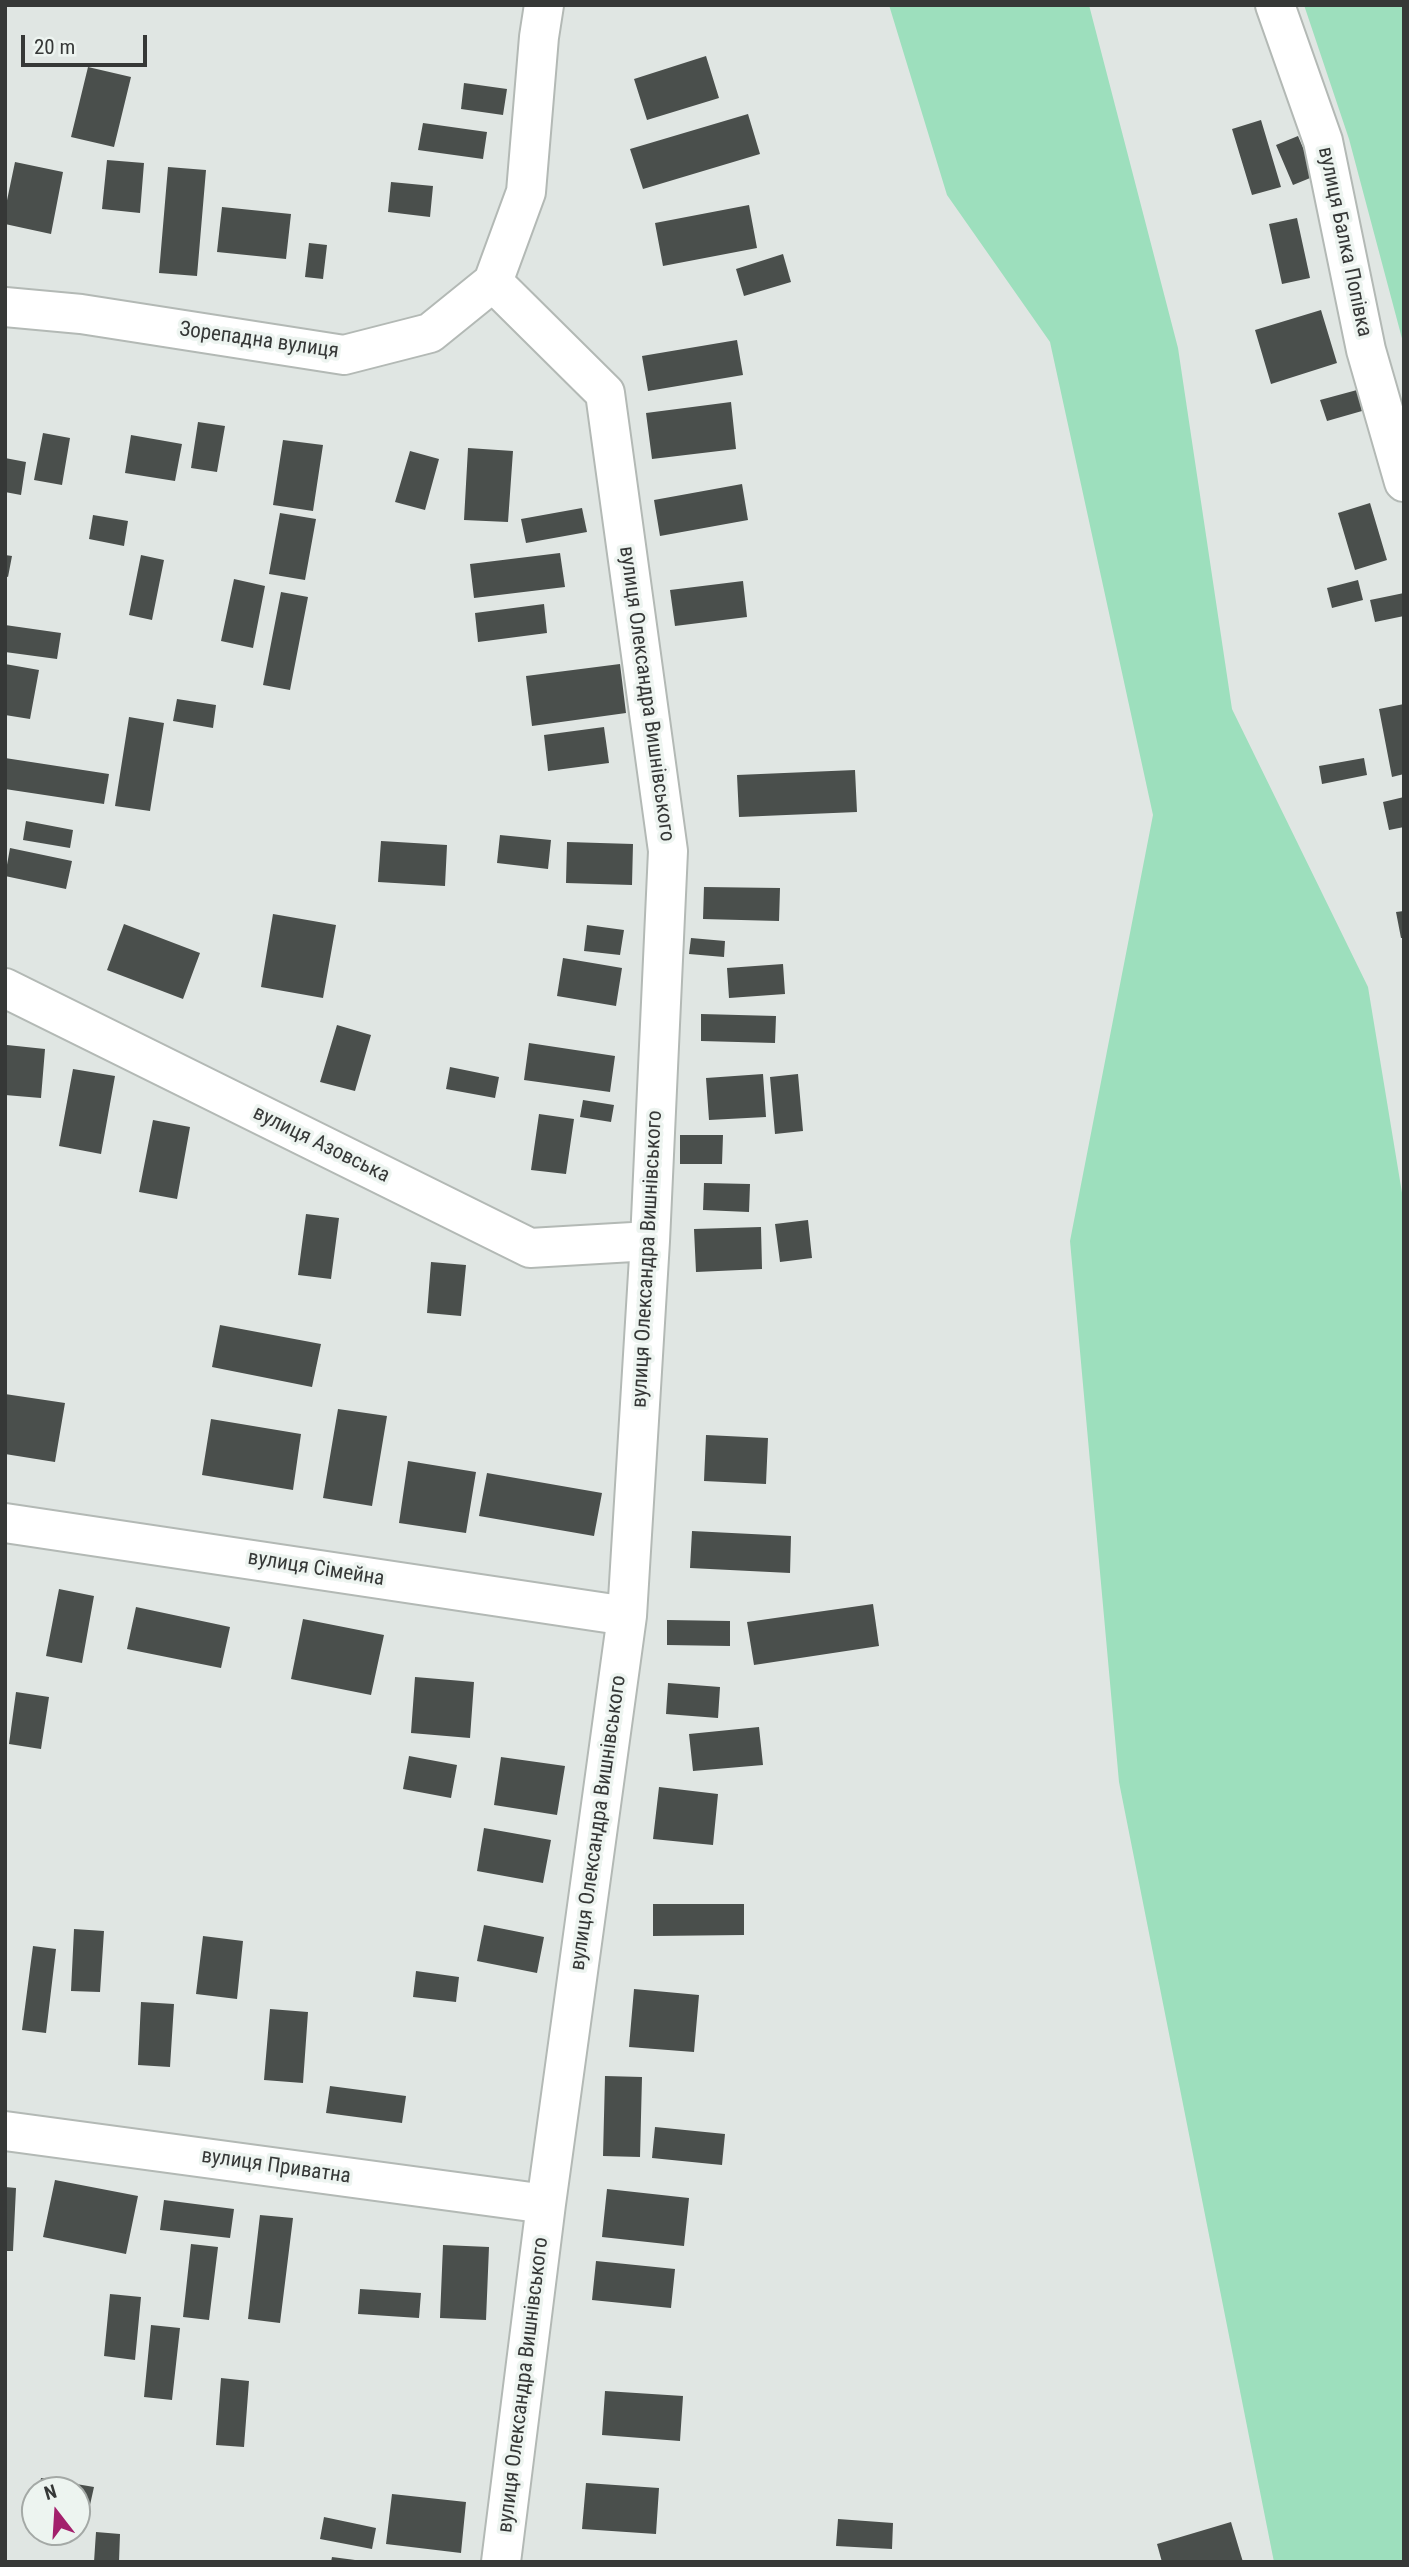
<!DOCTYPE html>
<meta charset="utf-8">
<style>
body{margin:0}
#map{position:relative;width:1409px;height:2567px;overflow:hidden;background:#e0e6e3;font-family:"Roboto Condensed",sans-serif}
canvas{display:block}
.frame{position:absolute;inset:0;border:7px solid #363837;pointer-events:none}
.north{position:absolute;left:21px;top:2476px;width:70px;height:70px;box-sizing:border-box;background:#edf4f0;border:2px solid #a4a9a6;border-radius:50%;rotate:343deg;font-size:19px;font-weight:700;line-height:28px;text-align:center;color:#363837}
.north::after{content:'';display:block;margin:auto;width:24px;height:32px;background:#a31f6c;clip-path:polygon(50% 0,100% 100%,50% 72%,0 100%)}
.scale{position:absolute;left:21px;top:35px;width:126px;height:32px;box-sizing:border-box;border:4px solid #363837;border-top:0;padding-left:9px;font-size:21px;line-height:24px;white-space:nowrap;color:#363837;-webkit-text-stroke:5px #edf4f0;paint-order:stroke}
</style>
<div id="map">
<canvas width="1409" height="2567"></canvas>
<div class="frame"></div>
<div class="north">N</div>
<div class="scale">20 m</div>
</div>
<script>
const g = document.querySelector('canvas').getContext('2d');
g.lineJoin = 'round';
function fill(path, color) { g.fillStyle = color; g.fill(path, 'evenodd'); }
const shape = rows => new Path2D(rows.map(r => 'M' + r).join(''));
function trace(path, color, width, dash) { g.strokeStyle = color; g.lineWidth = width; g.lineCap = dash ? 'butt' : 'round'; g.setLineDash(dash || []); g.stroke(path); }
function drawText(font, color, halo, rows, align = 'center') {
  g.font = font + ' "Roboto Condensed",sans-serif'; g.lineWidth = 7; g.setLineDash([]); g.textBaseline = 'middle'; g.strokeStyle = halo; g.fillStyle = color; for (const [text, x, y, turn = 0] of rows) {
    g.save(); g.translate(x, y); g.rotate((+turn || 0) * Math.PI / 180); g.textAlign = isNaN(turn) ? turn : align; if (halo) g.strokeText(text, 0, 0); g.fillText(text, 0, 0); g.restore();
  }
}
fill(shape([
 [889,5,1089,5,1178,348,1232,709,1368,987,1404,1205,1404,2562,1274,2562,1119,1782,1070,1241,1153,815,1050,342,947,195],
 [1304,5,1404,5,1404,346,1349,139]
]), '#9ddfbd');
fill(shape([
 [706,56,719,98,647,120,634,79],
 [88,67,131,77,114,147,71,137],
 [464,83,507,89,503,115,461,109],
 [748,114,760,154,643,189,630,149],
 [1261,120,1281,187,1252,195,1232,129],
 [423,123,487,132,483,159,418,150],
 [1298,136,1315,176,1293,185,1276,145],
 [107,160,144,163,140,213,102,209],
 [15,162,63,172,51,234,5,224,5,210],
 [168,167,206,170,197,276,159,273],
 [391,182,433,186,430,217,388,212],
 [749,205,757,248,663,266,655,223],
 [222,207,291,214,286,259,217,252],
 [1297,218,1310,278,1282,284,1269,224],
 [309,243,327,245,323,279,305,277],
 [783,254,791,282,744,296,736,269],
 [1321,310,1337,363,1271,384,1255,330],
 [737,340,743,375,648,391,642,356],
 [1357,390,1362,411,1327,421,1320,400],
 [731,402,736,449,652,459,646,413],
 [198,422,225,426,217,472,191,468],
 [43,433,70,438,62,485,34,480],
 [131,435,182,444,175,481,125,473],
 [283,440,323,445,313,511,273,505],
 [468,448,513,451,508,522,464,520],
 [410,451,439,459,425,510,395,502],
 [5,458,26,462,21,495,5,492],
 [742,484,748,520,660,536,654,500],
 [1370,503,1387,560,1355,570,1338,513],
 [582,508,587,532,526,543,521,519],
 [280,513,316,519,305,580,269,574],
 [93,515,128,521,124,546,89,539],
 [560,553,565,587,474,598,470,564],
 [5,555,12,556,8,577,5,576],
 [141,555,164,560,152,620,129,615],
 [234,579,265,586,253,648,221,641],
 [1358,580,1363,600,1332,608,1327,588],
 [743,581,747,617,675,626,670,590],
 [281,592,308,597,290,690,263,685],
 [1404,593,1404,616,1375,622,1370,600],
 [544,604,547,633,478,642,475,613],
 [5,625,61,633,57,659,5,652],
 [5,664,39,670,30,719,5,715],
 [620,664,626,713,532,726,526,676],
 [177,699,216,705,213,728,173,721],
 [1404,704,1404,774,1392,777,1379,709],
 [129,717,164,723,150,811,115,806],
 [604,727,609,763,548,771,544,735],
 [5,758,109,774,104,804,5,789],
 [1364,758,1367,775,1322,784,1319,766],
 [855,770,857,812,739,817,737,775],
 [1404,797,1404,827,1389,830,1383,802],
 [26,821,73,830,70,848,23,840],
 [500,835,551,840,548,869,497,863],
 [381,841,447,845,445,886,378,882],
 [567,842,633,844,632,885,566,883],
 [10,848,72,861,66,889,5,876],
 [704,887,780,888,779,921,703,919],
 [1404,911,1404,938,1401,938,1396,912],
 [273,914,336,925,323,998,261,987],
 [124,924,200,953,183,999,107,970],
 [587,925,624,930,620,955,584,951],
 [691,938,725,941,724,957,689,954],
 [563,958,622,968,616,1006,557,996],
 [783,964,785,994,729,998,727,968],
 [701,1014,776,1016,775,1043,701,1041],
 [337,1025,371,1035,355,1091,320,1082],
 [529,1043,615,1056,610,1092,524,1080],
 [7,1045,45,1049,41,1098,5,1095],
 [450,1067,499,1077,495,1098,446,1089],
 [73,1069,115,1076,101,1154,59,1146],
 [763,1074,766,1117,709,1120,706,1078],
 [798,1074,803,1131,775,1134,770,1077],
 [583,1100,614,1105,611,1122,580,1117],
 [539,1114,574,1119,566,1174,531,1170],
 [153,1120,190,1127,177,1199,139,1192],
 [680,1135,723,1135,722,1164,680,1164],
 [704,1183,750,1184,749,1212,703,1210],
 [306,1214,339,1218,331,1279,298,1275],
 [808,1220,812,1258,780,1262,775,1224],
 [761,1227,762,1269,696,1272,694,1229],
 [431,1262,466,1265,461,1316,427,1313],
 [220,1325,321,1344,312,1387,212,1367],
 [5,1394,65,1403,55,1462,5,1454],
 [338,1409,387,1416,372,1506,323,1498],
 [211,1419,301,1434,293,1490,202,1475],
 [706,1435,768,1438,766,1484,704,1481],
 [408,1461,476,1472,466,1533,399,1523],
 [487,1473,602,1493,594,1536,479,1516],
 [692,1531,791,1536,790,1573,690,1568],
 [59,1589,94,1596,82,1663,46,1656],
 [873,1604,879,1646,754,1665,747,1622],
 [136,1607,230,1627,221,1668,127,1649],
 [303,1619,384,1635,371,1695,291,1679],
 [667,1620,730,1621,730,1646,667,1645],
 [415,1677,474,1682,470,1738,411,1733],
 [668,1683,720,1687,718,1718,666,1714],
 [16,1692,49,1697,41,1749,9,1744],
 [759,1727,763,1765,693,1771,689,1734],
 [409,1756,457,1765,451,1798,403,1789],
 [501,1757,565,1766,557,1815,494,1805],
 [659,1787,718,1794,713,1845,653,1839],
 [484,1828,551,1840,543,1883,477,1871],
 [653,1904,744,1904,744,1935,653,1936],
 [484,1925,544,1937,537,1973,477,1961],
 [74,1929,104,1931,100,1992,71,1991],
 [203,1936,243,1941,237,1999,196,1994],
 [33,1946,56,1949,46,2033,22,2030],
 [416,1971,459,1977,456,2002,413,1997],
 [634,1989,699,1995,694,2052,629,2047],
 [141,2002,174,2004,170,2067,138,2065],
 [270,2009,308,2012,303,2083,264,2080],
 [605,2076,642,2077,640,2157,603,2156],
 [330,2086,406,2096,402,2123,326,2113],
 [655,2127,725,2134,722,2165,652,2158],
 [55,2180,138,2196,126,2254,43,2237],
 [5,2187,16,2188,13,2251,5,2251],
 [607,2189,689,2198,684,2246,602,2237],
 [164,2200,234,2209,230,2238,160,2230],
 [260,2215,293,2218,280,2323,248,2319],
 [191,2244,218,2247,209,2320,183,2317],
 [443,2245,489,2247,486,2320,440,2318],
 [596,2261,675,2269,671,2308,592,2300],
 [360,2289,421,2293,419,2318,358,2314],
 [110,2294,141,2297,135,2360,104,2356],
 [151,2325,180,2328,172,2400,144,2397],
 [221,2378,249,2381,244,2447,216,2445],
 [605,2391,683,2396,680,2441,602,2435],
 [41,2478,94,2487,88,2514,77,2512,77,2490,39,2490],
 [586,2483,659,2488,656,2534,582,2529],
 [392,2494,466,2502,461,2553,386,2544],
 [324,2517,376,2528,372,2549,320,2539],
 [838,2519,893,2523,892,2549,836,2546],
 [1231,2522,1243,2562,1162,2562,1157,2544],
 [96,2532,120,2534,119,2562,94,2562],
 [332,2557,355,2560,354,2562,331,2562]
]), '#4a4f4c');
const minor = shape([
 [1275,5,1323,141,1366,350,1404,482],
 [493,282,605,393,668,851,650,1241,627,1616,546,2204,501,2562],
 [5,988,530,1248,650,1241],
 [5,1523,627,1616],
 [5,2131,546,2204]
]);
const tertiary = shape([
 [5,307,81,314,344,355,430,333,493,282,526,192,539,37,544,5]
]);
trace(minor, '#b3b9b5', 42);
trace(tertiary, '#b3b9b5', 42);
trace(minor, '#fff', 38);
trace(tertiary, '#fff', 38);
drawText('21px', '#363837', '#edf4f0', [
 ["вулиця Балка Попівка",1344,242,78],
 ["Зорепадна вулиця",259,341,8],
 ["вулиця Олександра Вишнівського",646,694,82],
 ["вулиця Азовська",321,1145,26],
 ["вулиця Олександра Вишнівського",648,1259,-87],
 ["вулиця Сімейна",316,1569,9],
 ["вулиця Олександра Вишнівського",599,1823,-82],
 ["вулиця Приватна",276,2167,8],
 ["вулиця Олександра Вишнівського",524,2385,-83]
]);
</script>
